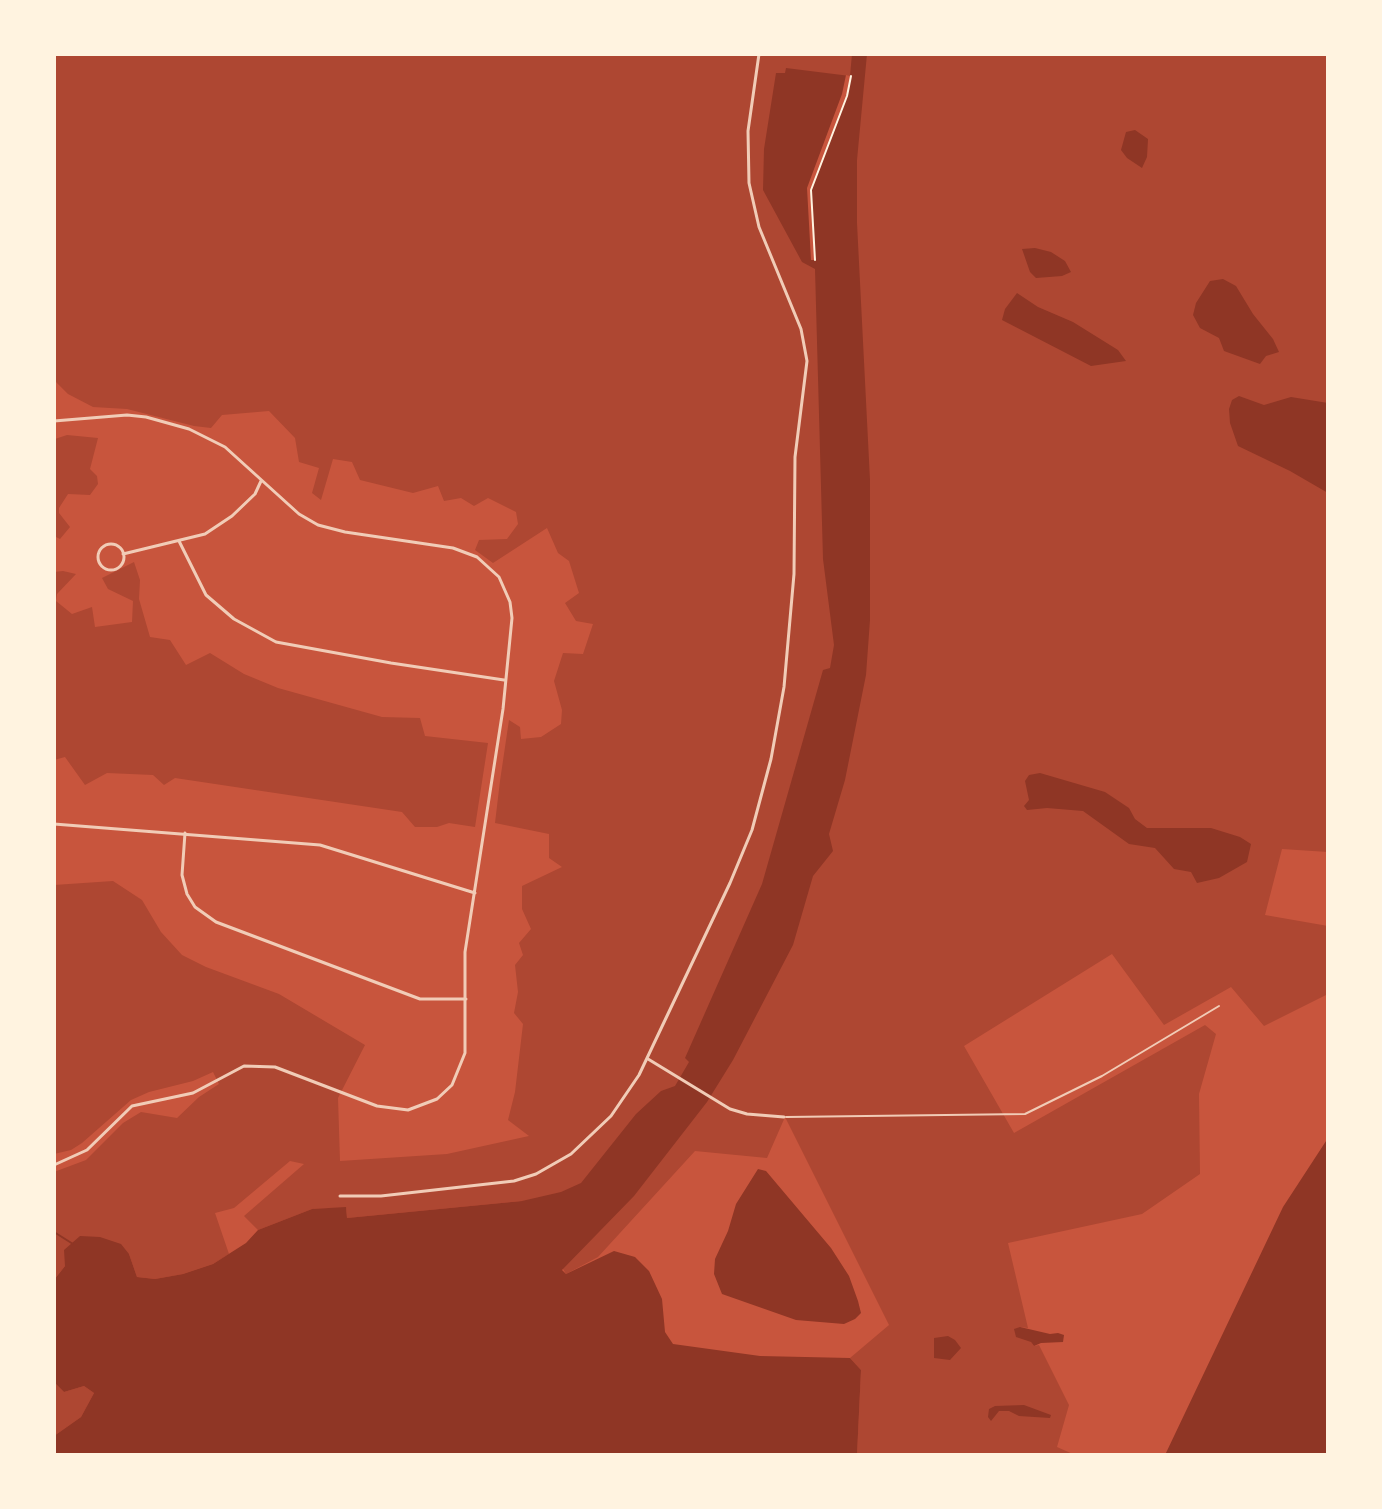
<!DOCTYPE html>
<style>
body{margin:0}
#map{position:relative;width:1382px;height:1509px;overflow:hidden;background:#c8553d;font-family:Arial,sans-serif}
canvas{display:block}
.frame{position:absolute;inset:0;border:56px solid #fff3e0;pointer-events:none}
</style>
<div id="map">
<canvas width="1382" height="1509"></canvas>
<div class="frame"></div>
</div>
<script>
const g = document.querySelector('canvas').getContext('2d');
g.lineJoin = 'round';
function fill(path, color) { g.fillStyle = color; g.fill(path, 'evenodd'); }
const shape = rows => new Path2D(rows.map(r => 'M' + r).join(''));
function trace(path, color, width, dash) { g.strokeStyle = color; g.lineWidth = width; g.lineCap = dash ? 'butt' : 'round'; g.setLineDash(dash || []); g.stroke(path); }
fill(shape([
 [54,54,1328,54,1328,852,1282,849,1265,915,1328,926,1328,994,1264,1026,1231,987,1164,1025,1112,954,964,1046,1014,1133,1205,1025,1216,1034,1199,1094,1200,1174,1142,1214,1008,1243,1028,1328,1020,1327,1034,1346,1039,1345,1069,1405,1057,1447,1075,1455,857,1455,861,1370,850,1358,889,1325,785,1117,767,1158,695,1151,598,1257,566,1274,522,1201,347,1218,346,1208,312,1209,258,1230,244,1216,304,1164,290,1161,234,1208,215,1213,229,1254,213,1264,183,1274,155,1279,137,1277,129,1254,65,1266,54,1280,54,1172,86,1160,123,1123,141,1112,177,1118,199,1097,219,1084,213,1072,193,1081,149,1092,131,1100,82,1143,71,1150,54,1154,54,885,113,881,142,900,161,932,182,955,206,967,279,994,365,1045,338,1098,340,1161,447,1154,529,1136,508,1120,515,1092,523,1024,514,1013,518,992,515,965,523,955,519,943,531,929,522,909,522,886,562,867,549,858,549,834,495,823,500,781,509,720,520,727,521,739,541,737,561,724,562,710,554,681,563,653,583,654,593,624,576,621,565,603,579,593,569,561,558,553,547,528,493,563,475,550,479,540,507,539,518,524,516,512,488,498,474,506,461,498,444,501,438,486,413,493,360,480,352,462,333,459,321,500,312,493,319,468,299,462,295,438,269,411,222,415,211,428,194,426,127,409,93,407,68,394,56,382,54,371],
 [67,435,98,438,90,469,97,476,98,484,90,495,68,494,59,508,59,513,70,527,60,539,54,536,54,466,56,464,54,444,55,439],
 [134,562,140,580,139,599,150,637,170,640,186,665,210,653,244,674,278,688,382,717,420,718,425,736,488,743,475,827,449,823,437,827,415,827,402,812,175,778,164,785,153,775,107,773,85,785,65,757,54,760,54,572,63,571,76,574,57,594,56,601,72,614,92,607,95,627,132,622,133,601,108,589,102,578],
 [54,1382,64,1392,84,1386,94,1393,81,1417,54,1436]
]), '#ae4732');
fill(shape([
 [852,54,867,54,857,160,857,223,870,480,870,620,866,675,845,780,829,834,833,851,813,876,793,945,733,1060,707,1102,634,1196,562,1270,566,1274,614,1251,635,1257,649,1271,662,1299,665,1332,673,1344,760,1356,850,1358,861,1370,857,1455,54,1455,54,1436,81,1417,94,1393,84,1386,64,1392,54,1382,54,1280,65,1266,64,1250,80,1236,100,1237,121,1244,129,1254,137,1277,155,1279,183,1274,213,1264,246,1243,258,1230,312,1209,346,1207,347,1218,522,1201,561,1192,581,1183,636,1114,661,1091,675,1086,689,1062,685,1058,762,884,823,670,830,668,834,645,823,559,815,269,802,262,763,190,764,149,776,73,785,73,786,68,850,76],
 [1135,130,1148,139,1147,157,1142,168,1127,158,1121,150,1126,132],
 [1035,248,1051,252,1065,261,1071,272,1062,276,1036,278,1030,272,1022,249],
 [1223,279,1236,286,1253,314,1273,339,1279,352,1266,356,1260,364,1224,351,1219,338,1200,328,1193,315,1196,303,1210,281],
 [1017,293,1038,307,1073,322,1118,350,1126,361,1091,366,1002,320,1005,309],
 [1239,396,1264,405,1291,397,1328,403,1328,493,1290,471,1238,446,1230,423,1229,409,1232,400],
 [1040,773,1105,792,1129,808,1135,819,1147,828,1211,828,1240,837,1251,844,1247,862,1219,878,1197,883,1191,872,1174,869,1155,848,1129,844,1083,811,1047,808,1027,810,1024,806,1029,800,1025,781,1029,775],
 [1328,1138,1328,1455,1165,1455,1283,1207],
 [758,1169,766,1171,831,1248,849,1276,858,1301,861,1313,855,1319,844,1324,796,1320,722,1294,714,1274,715,1259,728,1231,736,1204],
 [1020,1327,1050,1334,1058,1333,1064,1335,1063,1342,1041,1343,1034,1346,1031,1342,1016,1337,1014,1329],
 [948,1336,955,1340,961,1348,950,1360,934,1358,934,1338],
 [1024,1405,1051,1415,1050,1418,1019,1416,1009,1411,999,1411,991,1421,988,1417,989,1409,995,1406]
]), '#8f3625');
fill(shape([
 [846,75,851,76,847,96,811,190,815,260,811,260,807,188,842,94]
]), '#c8553d');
trace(shape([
 [54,1232,73,1244]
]), '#8f3625', 2);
trace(shape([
 [815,260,811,190,847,96,851,76]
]), '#fff3e0', 2);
trace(shape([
 [786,1117,1025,1114,1102,1076,1219,1006]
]), '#f1ccb7', 2);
trace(shape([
 [54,421,127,415,146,417,189,429,225,447,299,514,318,525,345,532,453,548,477,557,499,577,510,602,512,618,503,709,465,952,465,1053,452,1085,437,1099,408,1110,377,1106,275,1067,244,1066,193,1093,132,1106,87,1150,54,1165],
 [179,541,206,595,234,619,276,642,391,663,504,680],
 '98 557a13 13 0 1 1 26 0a13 13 0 1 1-26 0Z',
 [123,554,205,534,232,516,255,494,261,481],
 [54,824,320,845,475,893],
 [185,833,182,875,187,894,195,907,216,922,420,999,466,999],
 [648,1059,730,1109,747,1114,784,1117],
 [340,1196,381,1196,514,1181,536,1174,571,1154,611,1116,639,1075,730,883,752,830,771,759,784,687,794,574,795,457,807,361,801,329,759,227,749,183,748,131,759,54]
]), '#f1ccb7', 3);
</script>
